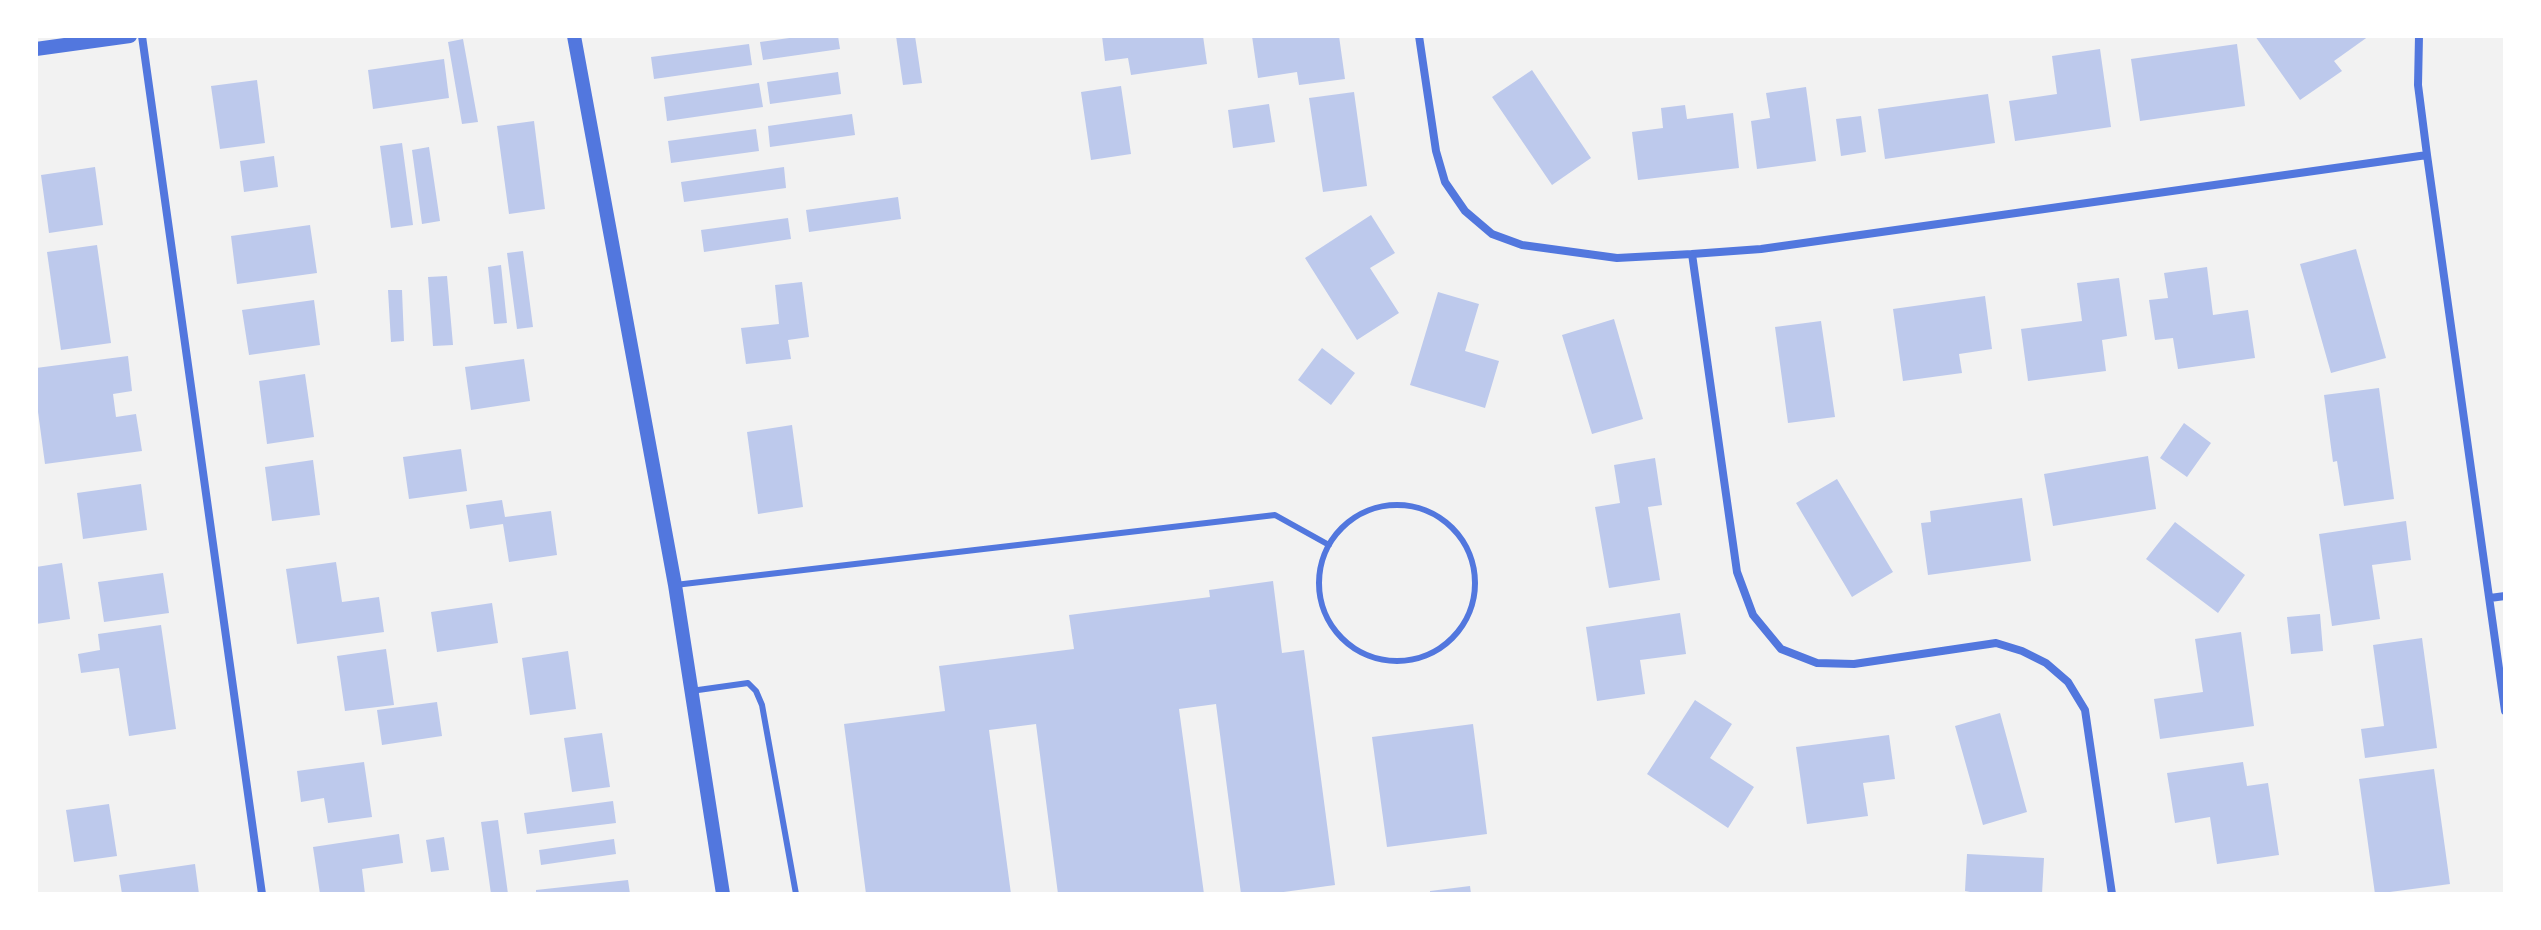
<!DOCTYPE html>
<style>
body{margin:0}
#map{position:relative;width:2541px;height:930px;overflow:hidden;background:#f2f2f2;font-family:"Roboto Condensed",sans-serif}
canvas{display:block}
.frame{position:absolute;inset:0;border:38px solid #fff;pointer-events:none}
</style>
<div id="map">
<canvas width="2541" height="930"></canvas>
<div class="frame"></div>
</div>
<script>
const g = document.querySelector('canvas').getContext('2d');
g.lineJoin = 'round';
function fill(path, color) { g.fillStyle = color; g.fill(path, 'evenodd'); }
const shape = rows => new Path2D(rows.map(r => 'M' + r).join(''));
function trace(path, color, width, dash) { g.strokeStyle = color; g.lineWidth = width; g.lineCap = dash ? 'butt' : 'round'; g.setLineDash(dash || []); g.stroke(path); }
fill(shape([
 [804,36,838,36,840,49,763,60,760,42],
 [896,36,915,36,922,83,903,85],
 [1102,36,1203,36,1207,64,1131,75,1128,58,1105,61],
 [1252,36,1339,36,1345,79,1299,85,1297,72,1258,78],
 [2255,36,2369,36,2334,61,2342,71,2300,100],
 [463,39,478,122,462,124,448,42],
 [749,44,752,65,654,79,651,57],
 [2237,44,2245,106,2140,121,2131,59],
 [2100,49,2111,127,2015,141,2009,101,2057,94,2052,56],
 [444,59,449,98,373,109,368,70],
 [1532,70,1591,158,1552,185,1492,97],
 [838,72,841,94,770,104,767,82],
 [257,80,265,143,220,149,211,86],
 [759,83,763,107,667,121,664,97],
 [1121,86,1131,154,1091,160,1081,92],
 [1806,87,1816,161,1757,169,1751,121,1770,118,1766,93],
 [1354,92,1367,186,1323,192,1309,98],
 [1988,94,1995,143,1885,159,1878,109],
 [1269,104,1275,142,1233,148,1228,110],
 [1685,105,1687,119,1733,113,1739,168,1638,180,1632,132,1663,128,1661,108],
 [852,114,855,135,770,147,768,126],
 [1861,116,1866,152,1841,156,1836,119],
 [534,121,545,209,509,214,497,126],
 [756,129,759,151,671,163,668,141],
 [402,143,413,225,391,228,380,146],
 [429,147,440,221,422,224,412,150],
 [274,156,278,187,244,192,240,161],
 [95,167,103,225,49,233,41,175],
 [784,167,786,188,684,202,681,182],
 [898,197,901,219,809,232,806,210],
 [1371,215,1395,253,1370,268,1399,313,1357,340,1305,258],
 [788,218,791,239,704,252,701,230],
 [310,225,317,273,237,284,231,236],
 [97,245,111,343,61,350,47,252],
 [2356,249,2386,358,2331,373,2300,264],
 [523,251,533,327,517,329,507,253],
 [501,265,507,323,494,324,488,267],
 [2207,267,2213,315,2248,310,2255,358,2178,369,2173,338,2155,340,2149,300,2168,298,2164,273],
 [447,276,453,345,433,346,428,277],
 [2119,278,2127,336,2102,340,2106,371,2028,381,2021,329,2082,321,2077,283],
 [802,282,809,337,788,340,791,359,746,364,741,328,779,324,775,285],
 [388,290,402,290,404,341,391,342],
 [1438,292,1479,304,1465,351,1499,361,1485,408,1410,385],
 [1985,296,1992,349,1959,354,1962,373,1903,381,1893,309],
 [314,300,320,345,249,355,242,310],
 [1614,319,1643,419,1592,434,1562,335],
 [1821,321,1835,417,1788,423,1775,327],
 [1322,348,1355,373,1331,405,1298,380],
 [128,356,132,391,113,394,116,417,136,414,142,451,45,464,36,397,36,368],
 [524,359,530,401,471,410,465,367],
 [305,374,314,437,267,444,259,381],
 [2379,388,2394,499,2344,506,2337,461,2333,462,2324,395],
 [2184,423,2211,443,2187,477,2160,458],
 [792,425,803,507,758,514,747,432],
 [461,449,467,491,409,499,403,457],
 [2148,456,2156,509,2053,526,2044,474],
 [1655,458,1662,505,1648,507,1660,580,1609,588,1595,507,1620,503,1614,465],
 [313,460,320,515,272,521,265,467],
 [1837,479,1893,572,1852,597,1796,503],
 [141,484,147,530,83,539,77,493],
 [2022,498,2031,561,1928,575,1921,523,1931,522,1930,511],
 [502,500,505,517,551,511,557,555,509,562,503,524,470,529,466,505],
 [2406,521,2411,560,2372,565,2380,619,2332,626,2319,534],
 [2175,522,2245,575,2218,613,2146,559],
 [336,562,342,602,379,597,384,632,297,644,286,569],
 [62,563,70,619,36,624,36,567],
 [163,573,169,613,104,622,98,582],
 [1273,581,1282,653,1304,650,1335,885,1269,894,1241,894,1216,704,1179,709,1204,894,1058,894,1036,724,989,730,1011,894,866,894,844,724,945,711,939,666,1074,649,1069,615,1210,597,1209,590],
 [492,603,498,643,437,652,431,612],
 [1680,613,1686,654,1640,660,1645,694,1597,701,1586,627],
 [2320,614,2323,651,2291,654,2287,617],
 [161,625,176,729,129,736,119,668,81,673,78,654,100,650,98,634],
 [2241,632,2254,726,2160,739,2154,699,2203,692,2195,639],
 [2422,638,2437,748,2365,758,2361,729,2384,726,2373,645],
 [386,649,394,705,345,711,337,656],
 [568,651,576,709,530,715,522,658],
 [1695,700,1732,724,1710,758,1754,787,1728,828,1647,774],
 [437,702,442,736,382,745,377,710],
 [2000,713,2027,812,1983,825,1955,726],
 [1473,724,1487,834,1387,847,1372,737],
 [602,733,610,787,572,792,564,738],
 [1889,735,1895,779,1863,783,1868,816,1807,824,1796,747],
 [364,762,372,817,328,823,324,798,301,802,297,771],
 [2243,762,2247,786,2268,783,2279,855,2217,864,2210,817,2175,823,2167,773],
 [2434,769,2450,884,2375,894,2359,779],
 [613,801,616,823,527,834,524,813],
 [109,804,117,856,74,862,66,810],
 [498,820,508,894,491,894,481,822],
 [399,834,403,863,362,869,365,894,320,894,313,847],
 [444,837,449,870,431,872,426,840],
 [614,839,616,854,541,865,539,850],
 [1967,854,2044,858,2042,894,1981,894,1965,891],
 [195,864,199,894,122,894,119,875],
 [628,880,630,894,536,894,536,890],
 [1470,886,1471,894,1430,894,1430,891]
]), '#bdc9ec');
trace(shape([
 '1319 583a78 78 0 1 1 156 0a78 78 0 1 1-156 0Z',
 [675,585,1275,515,1329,545],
 [691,691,748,683,756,691,762,705,796,894]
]), '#5277de', 6);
trace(shape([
 [142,36,262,894],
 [1419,36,1436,151,1445,182,1465,211,1492,234,1522,245,1617,258,1692,254,1737,572,1753,615,1781,649,1817,663,1854,664,1996,643,2022,651,2046,663,2068,682,2085,710,2112,894],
 [2419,36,2418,85,2427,155,2505,711],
 [1692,254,1761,249,2427,155],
 [2490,598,2505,596]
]), '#5277de', 8);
trace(shape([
 [574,36,675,585,723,894],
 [36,49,130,36]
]), '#5277de', 14);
</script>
